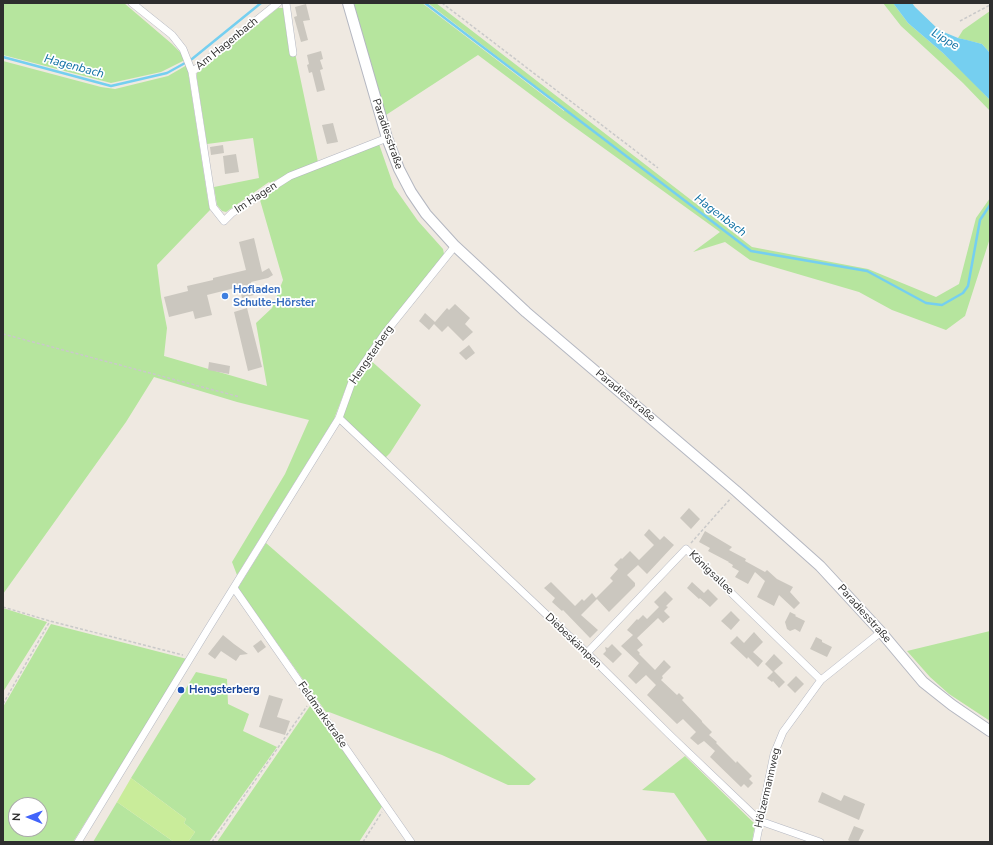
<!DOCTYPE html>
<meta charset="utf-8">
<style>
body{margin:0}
#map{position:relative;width:993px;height:845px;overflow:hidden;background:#efe9e1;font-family:"Nunito Sans",sans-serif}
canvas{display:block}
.frame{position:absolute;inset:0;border:4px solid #2e2e2e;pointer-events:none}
.north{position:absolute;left:8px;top:797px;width:40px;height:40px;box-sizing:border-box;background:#fff;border:1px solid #ababab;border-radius:50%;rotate:271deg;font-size:11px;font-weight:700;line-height:16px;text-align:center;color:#2e2e2e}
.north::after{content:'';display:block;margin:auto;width:14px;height:18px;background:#4264fb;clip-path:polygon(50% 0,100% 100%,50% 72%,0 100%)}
</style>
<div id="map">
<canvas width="993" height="845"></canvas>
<div class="frame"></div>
<div class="north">N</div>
</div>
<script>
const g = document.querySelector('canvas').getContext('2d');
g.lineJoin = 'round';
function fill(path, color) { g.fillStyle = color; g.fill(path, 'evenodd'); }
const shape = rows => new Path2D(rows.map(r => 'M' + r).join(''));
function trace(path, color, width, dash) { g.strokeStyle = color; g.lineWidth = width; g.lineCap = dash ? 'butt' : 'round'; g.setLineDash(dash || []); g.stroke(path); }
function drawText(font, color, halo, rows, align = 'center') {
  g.font = font + ' "Nunito Sans",sans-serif'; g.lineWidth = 3.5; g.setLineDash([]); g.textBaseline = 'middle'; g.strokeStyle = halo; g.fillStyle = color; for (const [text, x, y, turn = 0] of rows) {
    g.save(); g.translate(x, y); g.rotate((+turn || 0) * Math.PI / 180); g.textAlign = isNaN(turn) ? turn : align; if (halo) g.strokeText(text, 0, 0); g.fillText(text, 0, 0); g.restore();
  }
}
fill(shape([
 [3,3,124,3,172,44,181,53,185,60,161,72,111,83,3,55],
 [350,3,422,3,564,111,565,109,428,3,436,3,752,247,868,269,936,297,959,284,976,218,990,198,990,238,965,316,946,330,892,310,859,292,750,260,725,242,693,252,720,232,562,118,478,55,386,115],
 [883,3,893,3,908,23,943,53,969,78,990,100,990,111,963,83,901,26],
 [278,8,283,8,289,51,290,55,295,53,318,162,291,173,270,183,269,182,226,212,222,211,217,205,214,187,259,178,253,138,207,144,197,79,197,73],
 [990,11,990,53,982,44,958,38,963,30],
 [3,61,101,87,115,89,168,76,187,65,208,201,210,210,157,265,161,297,167,328,164,356,267,386,256,323,272,308,283,280,260,200,290,179,379,144,394,187,418,221,443,249,444,254,350,377,334,419,237,575,232,562,285,474,309,420,237,402,154,377,126,422,3,594],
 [369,359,421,405,390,453,385,458,341,418,354,380],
 [266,543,536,779,529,785,508,785,442,755,329,712,326,712,238,588],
 [3,608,47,622,3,692],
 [51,624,187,659,73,842,3,842,3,707],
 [16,805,40,805,40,829,16,829],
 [990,631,990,721,949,694,930,677,907,651],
 [196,672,227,679,228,704,249,714,243,731,277,747,209,842,188,842,195,832,184,823,186,819,131,778],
 [310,706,383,805,359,842,217,842],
 [685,756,755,824,752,842,708,842,674,793,642,790],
 [117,802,174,842,93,842]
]), '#b6e59e');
fill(shape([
 [131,778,186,819,184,823,195,832,188,842,174,842,117,802]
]), '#c9ec9a');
fill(shape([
 [893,3,912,3,915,7,939,30,958,38,967,40,982,44,990,53,990,100,943,53,908,23]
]), '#75cff0');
trace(shape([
 [425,3,751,251,867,271,926,303,942,305,963,293,968,286,980,220,990,205],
 [3,57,111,86,167,73,185,63],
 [192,59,261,3]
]), '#75cff0', 2.5);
fill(shape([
 [306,4,310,20,303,21,308,40,301,42,294,17,297,16,295,7],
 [321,51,323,59,320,60,323,69,320,70,325,90,317,92,312,72,309,73,307,65,309,64,307,55],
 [333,123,338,142,327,144,322,125],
 [223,145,224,153,211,155,210,147],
 [236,154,239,172,225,174,223,156],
 [254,238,262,272,269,268,273,275,268,278,251,282,254,295,242,298,239,287,207,295,212,315,195,319,193,311,169,317,164,297,188,291,187,286,213,280,213,278,246,270,239,242],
 [455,304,470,318,465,324,473,332,463,341,448,326,442,332,434,324,429,330,419,321,425,313,435,322,447,308,449,310],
 [247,308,262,367,248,371,234,312],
 [469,345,475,353,466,360,459,353],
 [209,362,230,366,229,374,208,370],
 [689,508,700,519,691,529,680,518],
 [649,529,660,540,664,536,674,545,647,574,638,565,627,575,635,583,635,586,609,612,597,599,581,615,598,630,590,638,563,610,562,611,552,602,555,598,544,588,551,582,575,606,582,599,584,601,592,593,596,598,613,581,610,578,618,569,614,565,621,558,622,559,630,551,639,560,654,545,644,535],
 [705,531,732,547,729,550,746,559,745,561,765,572,767,570,777,579,793,587,790,592,800,603,794,609,779,595,774,606,757,597,765,581,755,572,748,584,735,577,739,571,732,567,733,565,728,562,729,562,708,551,710,548,699,542],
 [692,582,704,593,708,589,718,599,710,607,700,598,699,599,687,588],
 [665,591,673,599,666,606,668,607,664,611,670,617,663,623,658,618,637,638,643,645,637,650,640,653,639,654,655,670,664,660,671,667,662,676,663,678,661,680,677,695,679,693,684,698,682,700,702,721,702,722,712,732,709,735,717,742,716,743,736,763,737,761,752,776,749,779,753,783,748,788,744,784,741,787,710,757,715,751,704,741,698,745,690,738,696,732,683,719,677,724,647,695,656,685,646,675,636,684,628,676,639,663,621,646,633,635,627,630,637,619,638,620,643,615,647,619,659,607,654,602],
 [731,611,740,620,731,630,721,621],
 [790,612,796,615,795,616,805,621,800,632,795,629,790,631,787,629,785,622],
 [754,632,763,642,753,652,763,661,758,667,748,657,747,659,730,643,737,636,744,643],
 [223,635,234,644,248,654,240,655,236,661,221,651,215,659,208,654],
 [816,637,822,640,822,642,832,647,827,657,810,649],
 [261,640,266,647,258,653,253,646],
 [612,644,622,654,613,663,603,654,606,651,605,647,608,648],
 [774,654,783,663,774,671,785,682,779,688,773,681,772,682,767,678,773,672,765,664],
 [796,676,804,684,795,693,787,685],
 [269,695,283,699,277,717,290,721,285,735,259,727],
 [822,792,841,801,844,795,865,804,859,820,818,802],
 [854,826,864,830,858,842,851,842,848,840]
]), '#cbc7bf');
const street = shape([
 [132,3,172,35,183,49,192,72,213,207,224,221,232,213,290,176,387,138],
 [286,3,293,53],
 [192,72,278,3],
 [339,418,587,653,672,737,760,821,820,842],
 [234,588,411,842],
 [587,653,686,549,821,680],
 [78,842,208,629,339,418,353,379,385,333,455,246],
 [756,842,774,754,783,732,821,680,881,632]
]);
const secondary = shape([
 [348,3,387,138,399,169,411,192,426,214,455,246,526,312,736,491,820,566,881,632,923,682,952,705,990,731]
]);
trace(street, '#b4b7c1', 8);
trace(secondary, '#b4b7c1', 12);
trace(shape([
 [442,3,658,168],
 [960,21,990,5],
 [3,334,240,397],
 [691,543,731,498],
 [3,607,50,621,183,655],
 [3,704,50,621],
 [212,842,307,706],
 [363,842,382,812]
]), '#c9c9c9', 1.5, [3, 2]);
trace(street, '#fff', 7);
trace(secondary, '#fff', 10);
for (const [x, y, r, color] of [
 [225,296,4,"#3f7fe0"],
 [181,690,4,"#1a4fb4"]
]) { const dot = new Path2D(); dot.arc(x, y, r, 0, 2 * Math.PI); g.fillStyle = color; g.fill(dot); trace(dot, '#fff', 1.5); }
drawText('11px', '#2e2e2e', '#fff', [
 ["Am Hagenbach",227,44,-39],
 ["Paradiesstraße",387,134,71],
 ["Im Hagen",256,198,-33],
 ["Hengsterberg",372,355,-56],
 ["Paradiesstraße",625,396,40],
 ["Königsallee",711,573,44],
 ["Paradiesstraße",864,614,48],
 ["Diebeskämpen",573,641,44],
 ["Feldmarkstraße",322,715,55],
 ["Hölzermannweg",768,788,-77]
]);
drawText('bold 11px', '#366cbe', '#fff', [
 ["Hofladen",233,290],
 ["Schulte-Hörster",233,303]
], 'left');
drawText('bold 11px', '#164399', '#fff', [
 ["Hengsterberg",189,690]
], 'left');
drawText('italic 12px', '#0d6fa3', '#fff', [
 ["Lippe",945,40,31],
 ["Hagenbach",74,67,15],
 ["Hagenbach",720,216,37]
]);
</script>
